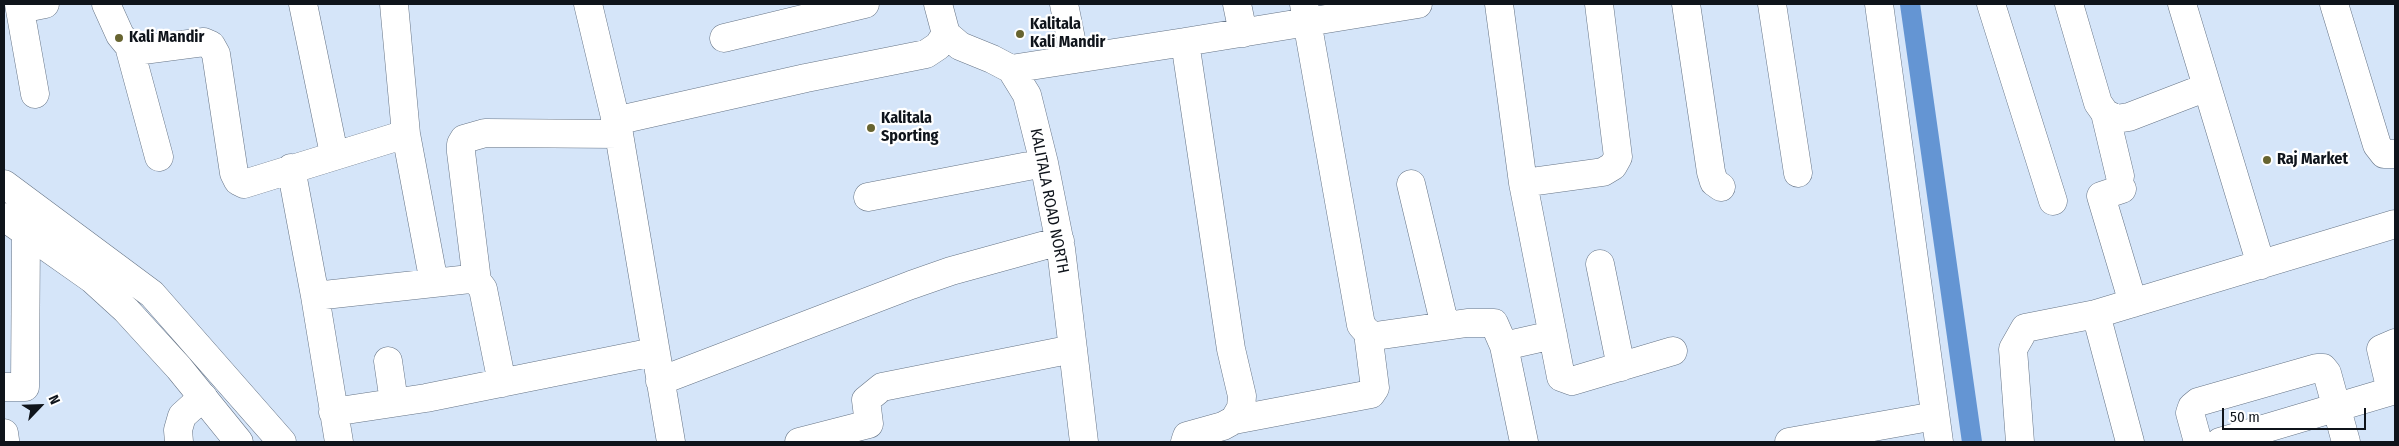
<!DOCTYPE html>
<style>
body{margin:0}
#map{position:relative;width:2399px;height:446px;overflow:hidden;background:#d5e5f9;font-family:"Fira Sans Condensed",sans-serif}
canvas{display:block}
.frame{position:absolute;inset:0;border:5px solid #0f141b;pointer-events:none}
.north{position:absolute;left:15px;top:381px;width:50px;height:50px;-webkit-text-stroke:4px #fff;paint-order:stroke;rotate:66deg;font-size:14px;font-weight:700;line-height:20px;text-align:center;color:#0f141b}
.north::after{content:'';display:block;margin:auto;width:18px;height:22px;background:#0f141b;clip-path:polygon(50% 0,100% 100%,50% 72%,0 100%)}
.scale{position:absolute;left:2222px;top:408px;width:144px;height:22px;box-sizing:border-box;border:2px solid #0f141b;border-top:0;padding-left:6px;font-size:15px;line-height:18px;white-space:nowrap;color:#0f141b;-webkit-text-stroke:4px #fff;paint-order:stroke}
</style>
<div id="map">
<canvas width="2399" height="446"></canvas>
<div class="frame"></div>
<div class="north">N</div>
<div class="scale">50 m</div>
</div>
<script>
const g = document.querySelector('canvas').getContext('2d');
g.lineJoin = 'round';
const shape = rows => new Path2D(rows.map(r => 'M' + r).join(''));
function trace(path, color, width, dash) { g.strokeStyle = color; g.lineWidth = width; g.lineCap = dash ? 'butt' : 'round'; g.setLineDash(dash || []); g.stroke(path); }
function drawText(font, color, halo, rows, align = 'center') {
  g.font = font + ' "Fira Sans Condensed",sans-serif'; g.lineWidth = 4.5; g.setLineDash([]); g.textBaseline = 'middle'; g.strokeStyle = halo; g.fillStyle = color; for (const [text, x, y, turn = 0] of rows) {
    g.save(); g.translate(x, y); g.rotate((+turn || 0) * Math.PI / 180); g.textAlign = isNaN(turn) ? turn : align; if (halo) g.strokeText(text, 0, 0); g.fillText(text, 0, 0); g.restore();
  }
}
trace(shape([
 [1910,4,1972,442]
]), '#6495d3', 20);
const minor = shape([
 [19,4,35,94],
 [106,4,120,35,129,46,143,50,204,42,211,45,216,54,234,173,238,181,244,184,406,134,394,4],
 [303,4,334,154],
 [588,4,619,134,671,442],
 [938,4,946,34,960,46,992,59,1011,69,1027,95,1044,163,1061,249,1084,442],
 [1064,4,1075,59],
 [1237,4,1243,33],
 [1304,4,1361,325,1368,333,1375,336,1467,323,1494,323,1504,346,1524,442],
 [1499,4,1523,183,1603,172,1613,166,1618,157,1599,4],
 [1686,4,1711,172,1714,182,1721,187],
 [1772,4,1798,173],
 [1879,4,1939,442],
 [1991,4,2053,201],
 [2069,4,2098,103,2105,113,2116,119,2129,117,2207,87],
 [2182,4,2261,265],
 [2334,4,2377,145,2384,154,2395,154],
 [20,9,45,4],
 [724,38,865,4],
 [1185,42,1418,4],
 [129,46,159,157],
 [1011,69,1185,42,1231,349,1242,396,1241,408,1234,420,1223,426,1187,436,1185,442],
 [2105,113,2120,176],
 [615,121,806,78,926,54,938,46,946,34],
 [406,134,434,283],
 [291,168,315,296,470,279,477,281,483,289,502,383],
 [1523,183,1561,377,1572,381,1673,351],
 [1411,184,1445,326],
 [2122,189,2101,196,2133,303],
 [868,197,1044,163],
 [1600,264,1621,367],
 [477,281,461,152,461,144,464,139,485,133,619,134],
 [315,296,339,442],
 [2096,314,2130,442],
 [1504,346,1553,335],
 [388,361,394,402],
 [660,381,911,285,951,271,1060,241],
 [4,387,25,387,26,233],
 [2391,391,2381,349,2395,343],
 [333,412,426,398,654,352],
 [1234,420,1371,394,1375,388,1368,333],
 [4,433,5,440],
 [179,442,178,430,182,416,203,397],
 [799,442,869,424,866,400,882,387,1073,349],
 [1789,442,1935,416],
 [2020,442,2013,349,2025,328,2096,314,2395,224],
 [2198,442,2190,413,2192,407,2198,402,2317,368,2323,368,2327,373,2346,442],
 [2220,442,2395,390]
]);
const major = shape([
 [4,184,152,294,282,442],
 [4,217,92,279,126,310,179,368,239,442]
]);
trace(minor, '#667486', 29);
trace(major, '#667486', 29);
trace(minor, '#fff', 28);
trace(major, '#fff', 28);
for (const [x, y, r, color] of [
 [1020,34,5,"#676430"],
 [119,38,5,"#676430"],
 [871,128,5,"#676430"],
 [2267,160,5,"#676430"]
]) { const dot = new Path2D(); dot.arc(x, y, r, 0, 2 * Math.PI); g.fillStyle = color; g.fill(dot); trace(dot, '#fff', 2); }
drawText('bold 16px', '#0f141b', '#fff', [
 ["Kalitala",1030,25],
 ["Kali Mandir",1030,43],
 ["Kali Mandir",129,38],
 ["Kalitala",881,119],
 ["Sporting",881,137],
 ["Raj Market",2277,160]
], 'left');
drawText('16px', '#0f141b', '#fff', [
 ["KALITALA ROAD NORTH",1049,201,79]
]);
</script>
